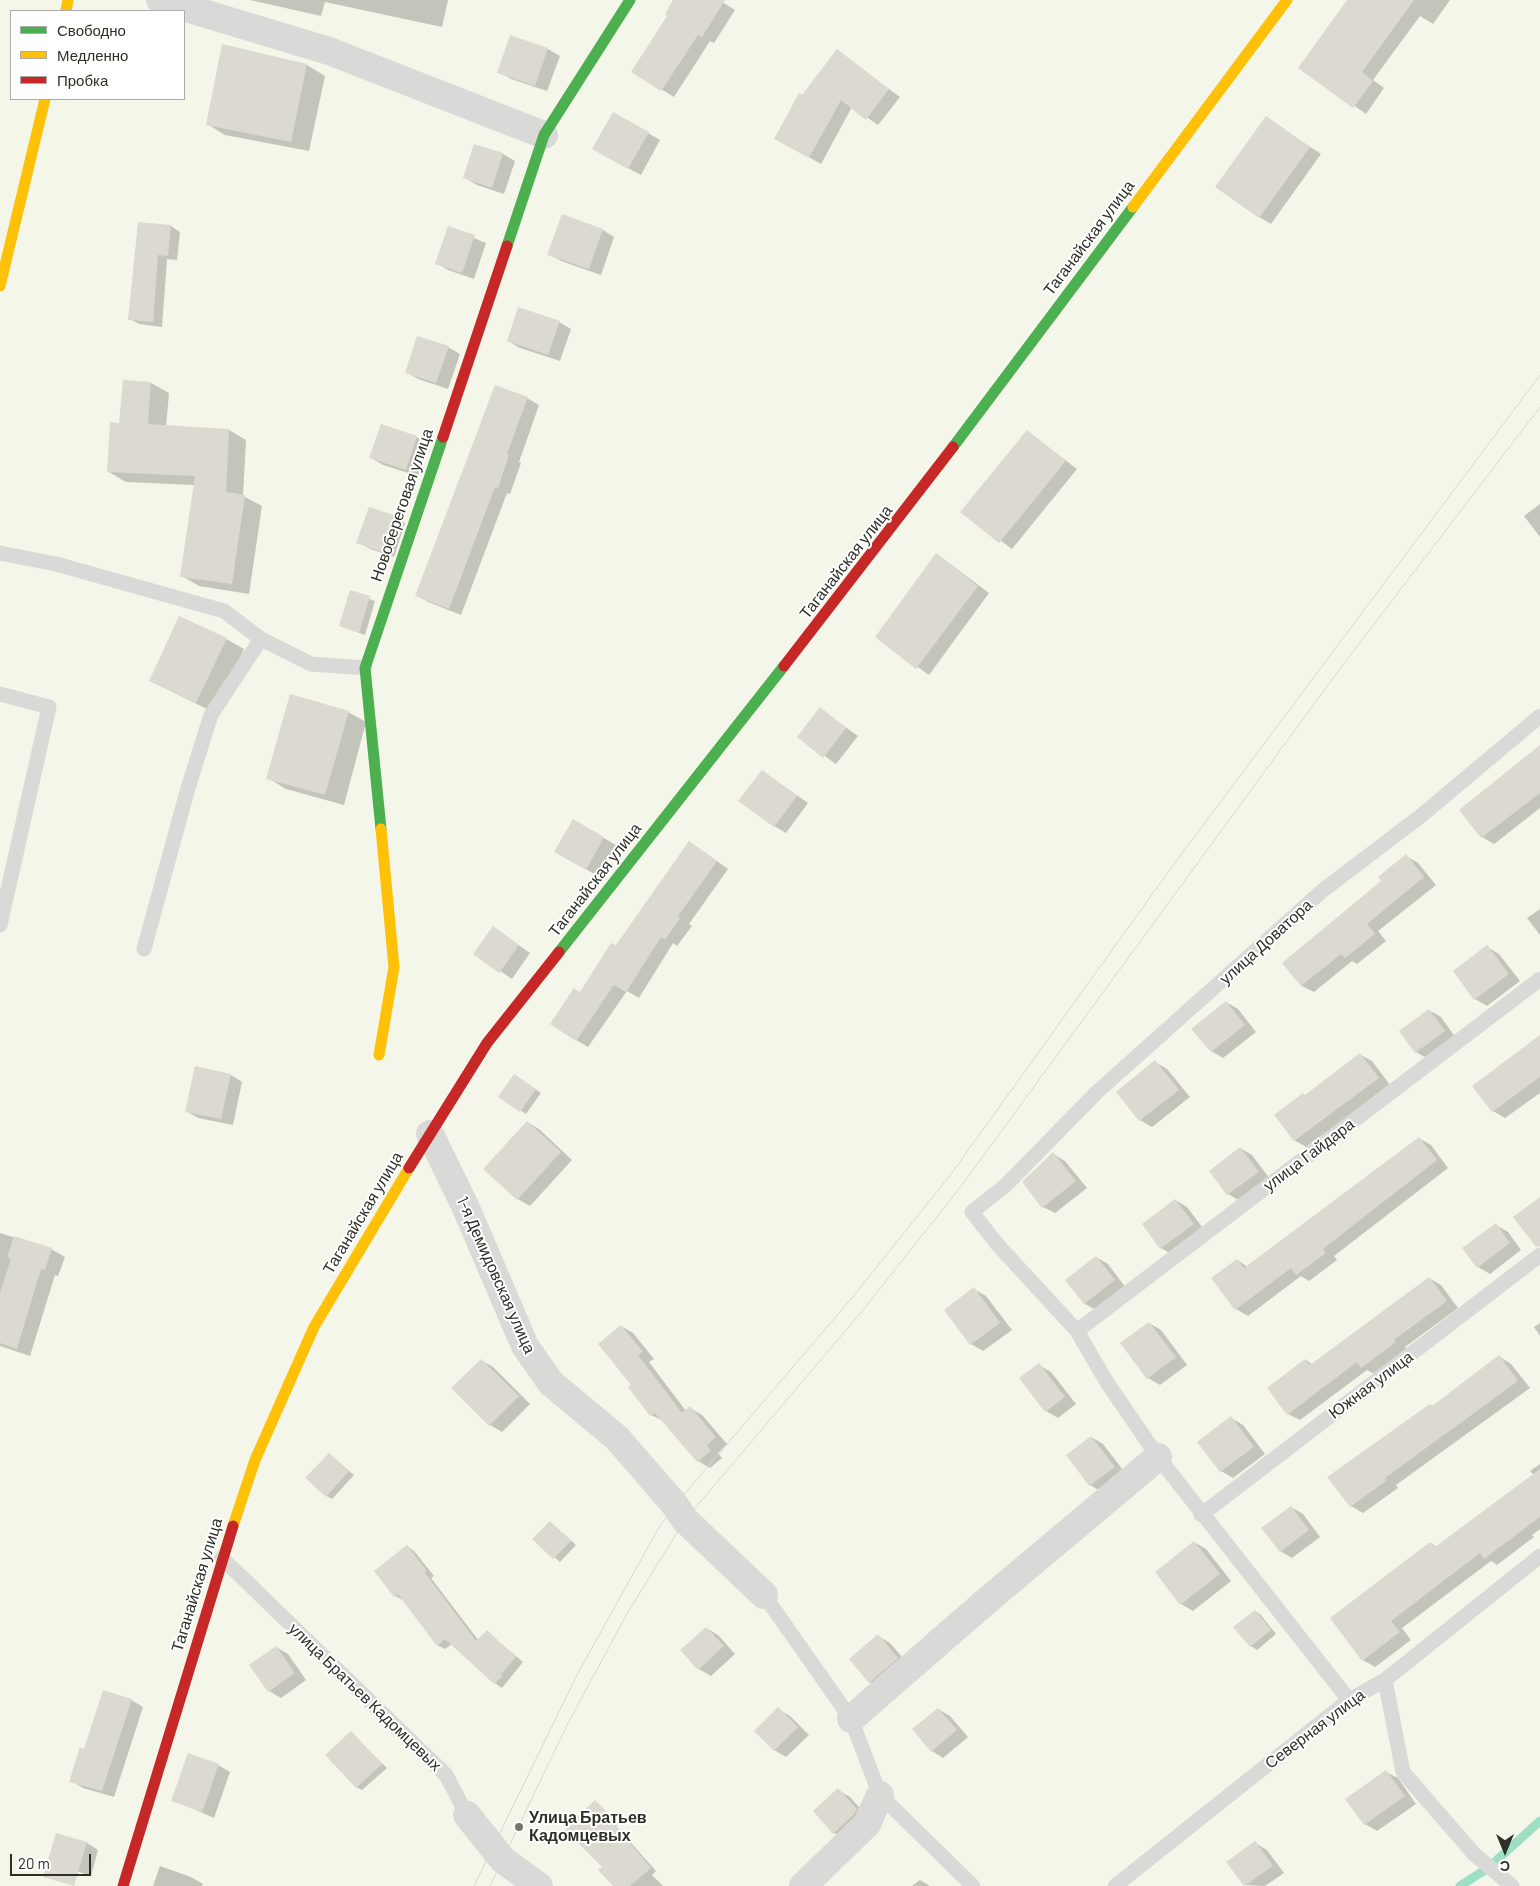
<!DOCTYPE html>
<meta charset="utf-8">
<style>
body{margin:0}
#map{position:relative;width:1540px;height:1886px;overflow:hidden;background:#f4f6e9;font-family:Barlow,sans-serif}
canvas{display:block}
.legend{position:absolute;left:10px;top:10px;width:175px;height:90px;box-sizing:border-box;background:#fff;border:1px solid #abaca8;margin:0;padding:6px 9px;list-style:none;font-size:15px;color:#2e2f26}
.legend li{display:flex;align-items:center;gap:10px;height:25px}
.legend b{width:25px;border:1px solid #abaca8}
.north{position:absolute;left:1480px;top:1826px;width:50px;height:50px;-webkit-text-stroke:4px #fff;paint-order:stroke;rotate:180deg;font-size:14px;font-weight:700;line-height:20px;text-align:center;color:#2e2f26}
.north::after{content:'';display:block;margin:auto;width:18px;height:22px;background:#2e2f26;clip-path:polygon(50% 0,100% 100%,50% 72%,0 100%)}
.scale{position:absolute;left:10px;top:1854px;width:81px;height:22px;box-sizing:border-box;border:2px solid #2e2f26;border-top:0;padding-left:6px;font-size:15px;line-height:18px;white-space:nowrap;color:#2e2f26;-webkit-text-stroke:4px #fff;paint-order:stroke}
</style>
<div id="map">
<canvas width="1540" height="1886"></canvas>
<ul class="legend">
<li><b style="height:6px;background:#4caf50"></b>Свободно</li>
<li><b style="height:6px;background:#ffc107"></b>Медленно</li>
<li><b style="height:6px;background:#c62828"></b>Пробка</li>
</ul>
<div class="north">С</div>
<div class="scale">20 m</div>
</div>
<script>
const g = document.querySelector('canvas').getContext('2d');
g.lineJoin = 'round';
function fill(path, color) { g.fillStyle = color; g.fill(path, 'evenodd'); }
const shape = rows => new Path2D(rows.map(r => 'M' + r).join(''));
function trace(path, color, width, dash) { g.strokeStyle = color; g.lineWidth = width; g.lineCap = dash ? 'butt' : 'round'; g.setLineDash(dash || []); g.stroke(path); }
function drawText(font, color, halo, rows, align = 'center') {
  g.font = font + ' Barlow,sans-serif'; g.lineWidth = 4; g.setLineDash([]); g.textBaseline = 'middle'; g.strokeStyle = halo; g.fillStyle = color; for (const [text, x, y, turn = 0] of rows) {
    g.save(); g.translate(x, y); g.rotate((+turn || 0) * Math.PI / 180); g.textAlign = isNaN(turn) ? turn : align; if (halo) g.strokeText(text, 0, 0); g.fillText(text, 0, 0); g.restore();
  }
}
fill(shape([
 [250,0,448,0,442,27,325,2,321,16],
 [675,0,719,0,735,10,714,43,710,41,674,97,633,72,669,16],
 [1349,0,1450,0,1433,24,1420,16,1373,80,1384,88,1366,114,1300,68],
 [223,46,307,65,325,76,309,151,225,135,207,124],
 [548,49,560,56,547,91,511,79,499,72],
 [837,51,900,97,878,125,852,107,821,164,776,138,802,96],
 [1266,118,1321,154,1271,224,1259,217],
 [648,133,660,140,641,175,606,156],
 [475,146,503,154,515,161,504,194,477,185,465,178],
 [139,223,171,226,180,232,177,260,167,259,162,327,139,324,130,319],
 [449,228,486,243,474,279,448,270,437,263],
 [603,230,614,237,601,275,561,261,549,254],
 [559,322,571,329,560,361,520,348,508,341],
 [448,347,460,354,448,389,418,379,406,372],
 [124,381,151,383,169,393,166,427,229,430,246,440,243,496,262,506,249,594,199,586,182,576,195,485,126,482,109,472,121,424],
 [527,398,539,405,519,462,521,463,510,494,507,493,461,615,428,602,416,595],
 [1027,431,1077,469,1012,549,962,512],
 [416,437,428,444,418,476,383,465,371,458],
 [1540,504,1540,537,1524,516],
 [369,508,394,517,405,523,394,557,370,549,358,542],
 [937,554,989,593,929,675,876,637],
 [351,592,375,601,365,635,340,626],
 [226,639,244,649,215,713,150,681],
 [820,709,858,736,836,764,798,737],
 [348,712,366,722,344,805,286,789,268,778],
 [1540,753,1540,808,1494,844,1482,837],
 [762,771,808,803,786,833,774,826],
 [574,821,616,845,598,876,556,852],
 [701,850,728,869,689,924,692,926,677,946,673,943,639,998,627,991,588,1047,576,1040,581,993,616,947],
 [1406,856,1418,863,1436,885,1378,931,1386,941,1357,964,1352,961,1314,992,1302,986,1284,963,1383,881],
 [1540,909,1540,935,1527,918],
 [494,928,530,953,512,979,475,954],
 [1487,947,1499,954,1520,981,1487,1006,1475,999],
 [1226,1002,1238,1009,1256,1032,1223,1058,1211,1051],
 [1429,1010,1441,1017,1456,1038,1428,1059,1416,1052,1401,1031],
 [1540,1037,1540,1093,1505,1118,1493,1111,1473,1086],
 [1361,1055,1372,1061,1390,1085,1306,1147,1294,1140,1306,1096],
 [1155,1062,1167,1069,1190,1097,1152,1127,1140,1120,1117,1092],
 [231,1075,242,1082,233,1125,198,1118,186,1111],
 [520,1079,541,1093,526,1114,500,1096],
 [527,1122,539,1129,572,1160,530,1206,518,1199,484,1169],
 [1419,1138,1431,1145,1448,1168,1334,1256,1337,1260,1309,1281,1301,1276,1248,1316,1236,1309,1237,1260,1248,1267],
 [1240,1148,1252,1155,1270,1179,1240,1201,1228,1194,1210,1171],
 [1053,1154,1065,1161,1087,1188,1055,1213,1043,1207],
 [1175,1200,1187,1207,1205,1231,1173,1255,1161,1248,1143,1225],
 [1496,1225,1508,1232,1521,1250,1490,1274,1478,1267],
 [0,1233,51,1249,65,1257,58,1276,55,1275,30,1356,0,1346],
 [1096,1257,1108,1264,1126,1288,1096,1310,1085,1304],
 [1429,1278,1441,1285,1458,1308,1405,1347,1407,1349,1374,1374,1367,1370,1300,1420,1288,1414,1306,1360,1313,1365],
 [974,1289,986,1296,1012,1330,983,1351,971,1344],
 [1149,1323,1161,1330,1187,1365,1160,1385,1148,1378,1122,1344],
 [1540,1323,1540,1336,1534,1327],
 [621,1326,633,1333,654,1359,649,1362,686,1411,690,1408,702,1415,727,1444,718,1453,722,1458,710,1468,698,1461,664,1421,651,1415,633,1385],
 [1500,1357,1511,1364,1530,1388,1396,1485,1398,1488,1363,1513,1351,1506,1329,1477,1431,1405,1433,1406],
 [481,1360,493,1367,530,1404,502,1432,490,1425],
 [1039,1365,1051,1372,1076,1404,1058,1418,1046,1411],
 [1231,1418,1243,1425,1265,1454,1233,1478,1221,1471],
 [1091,1437,1103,1444,1126,1474,1102,1492,1090,1485,1068,1455],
 [329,1454,354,1475,332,1499,327,1496],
 [1540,1464,1540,1529,1532,1535,1534,1537,1497,1565,1491,1561,1402,1628,1411,1640,1375,1667,1363,1660,1431,1543,1437,1547,1534,1475,1530,1471],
 [1291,1507,1303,1514,1320,1537,1292,1558,1280,1551],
 [550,1522,576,1545,560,1562,534,1539],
 [1194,1542,1206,1549,1231,1581,1193,1611,1181,1604],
 [407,1546,414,1551,434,1576,431,1578,479,1641,487,1632,523,1662,502,1688,495,1683,452,1644,445,1649,437,1645,403,1600,395,1596,375,1571],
 [1255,1611,1260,1614,1276,1634,1257,1650,1251,1646,1235,1627],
 [706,1628,718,1635,735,1654,711,1676,699,1669],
 [878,1636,890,1643,909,1665,882,1689,870,1682],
 [276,1647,288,1654,306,1680,281,1698,269,1691],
 [131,1700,143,1707,114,1797,83,1788,71,1781,85,1750],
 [778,1709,790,1716,809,1735,786,1757,774,1750],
 [938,1709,950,1716,968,1737,943,1758,932,1751],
 [351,1733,387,1768,362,1790,356,1787],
 [218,1765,230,1772,214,1818,173,1800],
 [1386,1772,1398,1778,1416,1804,1377,1831,1365,1824,1347,1799],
 [838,1790,850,1797,868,1817,846,1839,834,1833],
 [595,1802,619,1823,616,1826,656,1871,652,1875,663,1886,614,1886,604,1867],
 [87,1843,98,1850,91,1876,62,1866],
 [1255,1843,1267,1850,1284,1873,1265,1886,1245,1885],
 [160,1866,191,1877,203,1884,202,1886,153,1886],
 [920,1880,930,1886,912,1886]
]), '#0003');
trace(shape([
 [1460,1886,1488,1868,1540,1821]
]), '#9cdfc5', 9);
fill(shape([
 [673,0,725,0,702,37,698,35,661,91,631,72,667,16,665,14],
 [1347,0,1414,0,1362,72,1373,81,1353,108,1298,68],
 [510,35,548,48,535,86,497,73],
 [222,44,307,64,291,142,206,125],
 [837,49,889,89,866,120,841,100,809,158,774,139,799,93,802,95],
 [613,112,649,132,628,169,592,149],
 [1266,116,1310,147,1259,218,1215,187],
 [474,144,503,153,492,188,463,178],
 [562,214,603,229,589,269,547,255],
 [138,222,171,225,168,256,158,255,153,322,128,320],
 [448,226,475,235,462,273,435,264],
 [518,307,560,321,548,355,507,341],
 [417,336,449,346,436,383,405,373],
 [123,380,151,382,148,424,229,429,226,492,245,495,232,584,180,577,195,476,107,472,110,422,119,423],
 [495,385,528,397,507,454,509,455,498,488,495,487,449,609,415,596],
 [381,424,417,436,406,470,369,458],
 [1027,430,1066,461,999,543,960,512],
 [369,507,394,515,382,552,356,543],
 [936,553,978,586,916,669,875,637],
 [350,590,370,596,359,633,339,626],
 [179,616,227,638,196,703,149,681],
 [290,694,349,711,325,795,266,779],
 [820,707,846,728,823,758,797,737],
 [1540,745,1540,793,1481,838,1459,810],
 [762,770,797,796,774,827,738,801],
 [573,819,604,837,586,870,554,852],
 [689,841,717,861,678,916,680,918,665,940,661,937,626,992,614,985,576,1041,550,1024,574,988,580,992,611,943,616,945],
 [1406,854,1424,877,1367,924,1375,934,1345,958,1341,954,1301,986,1282,963,1381,881,1378,877],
 [493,926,519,945,499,973,473,954],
 [1487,945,1509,974,1474,1000,1453,971],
 [1226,1001,1245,1025,1211,1052,1191,1029],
 [1429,1009,1445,1031,1415,1053,1399,1031],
 [1540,1035,1540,1077,1492,1112,1472,1086],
 [1360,1053,1379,1078,1294,1141,1274,1115,1303,1093,1305,1095],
 [1155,1060,1179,1090,1139,1121,1116,1092],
 [195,1066,231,1074,221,1119,185,1112],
 [514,1074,536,1089,520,1112,498,1097],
 [527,1121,561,1152,517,1200,483,1169],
 [1419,1137,1437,1160,1323,1249,1326,1253,1296,1275,1291,1268,1235,1310,1211,1278,1237,1259,1244,1268],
 [1240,1147,1259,1172,1227,1195,1209,1171],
 [1053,1152,1076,1181,1042,1208,1022,1182],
 [1540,1197,1540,1246,1536,1247,1513,1217],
 [1175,1199,1194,1224,1160,1249,1142,1224],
 [1496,1223,1510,1243,1477,1268,1462,1248],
 [14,1236,52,1248,45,1270,41,1269,17,1349,0,1343,0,1293,11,1259,7,1257],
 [1096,1256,1115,1280,1084,1304,1065,1280],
 [1429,1277,1447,1301,1394,1340,1396,1342,1361,1368,1357,1362,1287,1415,1267,1388,1305,1359,1310,1365],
 [974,1287,1000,1323,970,1345,944,1310],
 [1149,1322,1176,1357,1147,1379,1120,1343],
 [621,1325,643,1352,638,1355,682,1413,690,1406,716,1437,707,1445,711,1451,697,1462,655,1413,650,1416,628,1387,631,1385,598,1344],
 [1499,1355,1518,1381,1385,1478,1386,1481,1350,1507,1327,1477,1430,1404,1432,1406],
 [481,1359,519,1396,489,1426,451,1388],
 [1039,1363,1065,1397,1045,1412,1019,1378],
 [1231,1416,1254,1447,1220,1472,1197,1442],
 [1091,1436,1115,1467,1089,1486,1066,1455],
 [329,1453,349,1471,326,1497,305,1478],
 [1540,1469,1540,1517,1484,1559,1480,1553,1391,1621,1400,1632,1362,1661,1330,1618,1430,1542,1435,1547],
 [1291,1506,1309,1530,1280,1552,1261,1528],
 [550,1521,571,1541,553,1559,532,1539],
 [1194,1541,1220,1574,1180,1605,1155,1572],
 [407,1545,427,1571,425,1573,476,1641,487,1630,516,1657,501,1674,503,1676,494,1684,445,1639,437,1646,398,1594,394,1597,374,1571],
 [1255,1610,1271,1630,1250,1647,1233,1627],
 [706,1627,724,1646,698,1670,680,1650],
 [878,1634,898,1658,869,1683,849,1659],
 [276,1646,295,1673,268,1692,249,1665],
 [103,1690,132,1699,102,1791,69,1782,80,1747,84,1749],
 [778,1707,798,1727,774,1751,754,1731],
 [938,1708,957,1730,931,1752,912,1729],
 [351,1731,382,1764,356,1788,325,1755],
 [188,1753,219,1764,202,1812,171,1801],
 [1386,1770,1405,1796,1364,1825,1345,1799],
 [838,1788,857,1809,854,1814,833,1834,813,1811],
 [595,1800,614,1819,612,1822,651,1868,630,1886,613,1886,598,1870,602,1867,565,1830],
 [56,1833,87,1842,74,1886,43,1877],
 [1255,1841,1273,1866,1244,1886,1226,1862]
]), '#dbd9d0');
trace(shape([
 [0,553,56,564,224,611,261,639,311,664,365,668],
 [0,694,49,707,0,925],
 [144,949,188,788,211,715,261,639],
 [1077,1331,1540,979],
 [1201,1515,1540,1255],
 [222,1558,446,1775,467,1815],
 [764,1595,851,1719,880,1795,973,1886],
 [1385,1680,1403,1772,1474,1854,1512,1886],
 [1349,1700,1158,1457,1108,1384,1077,1331,997,1244,972,1212,1006,1185,1097,1092,1322,891,1422,815,1540,716],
 [1115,1886,1349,1700,1385,1680,1540,1556]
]), '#d9dad8', 15);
trace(shape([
 [160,0,329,51,544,135],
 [430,1134,466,1208,525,1346,551,1383,617,1438,675,1505,685,1520,764,1595],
 [851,1719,983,1604,1158,1457],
 [467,1815,503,1860,539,1886],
 [803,1886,867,1824,880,1795]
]), '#d9dad8', 28);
trace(shape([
 [507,246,544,135,630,0],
 [953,447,1133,207],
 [381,829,365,668,443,437],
 [559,952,784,666]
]), '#4caf50', 11);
trace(shape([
 [66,11,68,0],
 [1133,207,1287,0],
 [0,286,45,99],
 [379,1055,394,967,381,829],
 [233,1526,255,1460,314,1327,409,1168]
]), '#ffc107', 11);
trace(shape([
 [443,437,507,246],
 [784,666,953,447],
 [409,1168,487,1043,559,952],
 [123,1886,233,1526]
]), '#c62828', 11);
trace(shape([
 [474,1886,578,1673,658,1529,675,1505,851,1299,951,1174,1174,864,1540,375],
 [490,1886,568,1723,628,1612,685,1520,863,1310,962,1185,1336,674,1540,407]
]), '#d7d7d4', 1);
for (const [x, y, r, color] of [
 [519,1827,5,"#73756a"]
]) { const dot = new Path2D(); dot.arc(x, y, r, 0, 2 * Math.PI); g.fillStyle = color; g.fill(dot); trace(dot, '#fff', 2); }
drawText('16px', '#2e2f26', '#fff', [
 ["Таганайская улица",1089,238,-53],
 ["Новобереговая улица",402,505,-71],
 ["Таганайская улица",846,562,-52],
 ["Таганайская улица",595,880,-52],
 ["улица Доватора",1266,942,-42],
 ["улица Гайдара",1309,1155,-37],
 ["Таганайская улица",363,1213,-59],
 ["1-я Демидовская улица",496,1275,66],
 ["Южная улица",1371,1385,-37],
 ["Таганайская улица",197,1585,-73],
 ["улица Братьев Кадомцевых",365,1697,44],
 ["Северная улица",1315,1729,-37]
]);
drawText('bold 16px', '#2e2f26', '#fff', [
 ["Улица Братьев",529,1818],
 ["Кадомцевых",529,1836]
], 'left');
</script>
